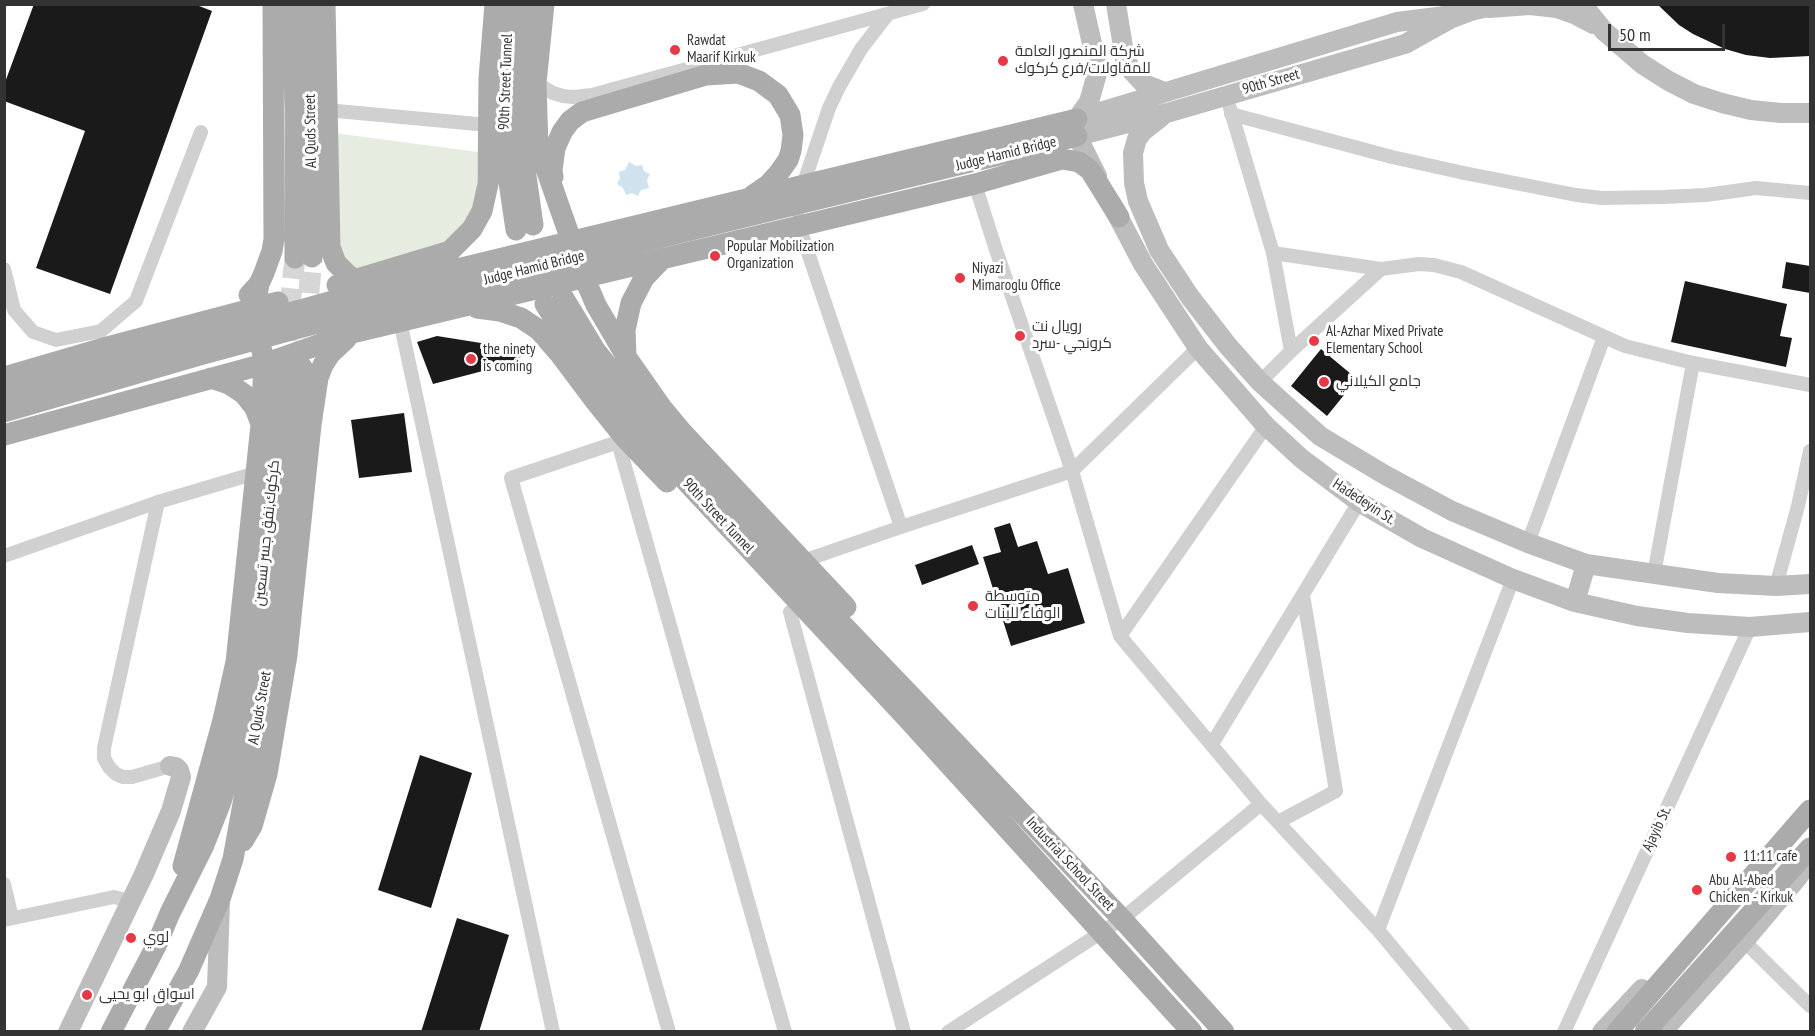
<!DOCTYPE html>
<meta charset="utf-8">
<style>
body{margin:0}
#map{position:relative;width:1815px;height:1036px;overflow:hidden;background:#fff;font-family:"PT Sans Narrow",sans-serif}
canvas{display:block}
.frame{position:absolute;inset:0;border:6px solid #333;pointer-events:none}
.scale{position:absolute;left:1608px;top:24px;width:117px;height:27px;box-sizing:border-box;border:3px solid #333;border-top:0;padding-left:8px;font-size:18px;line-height:21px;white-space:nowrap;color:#333;-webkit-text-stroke:4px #fff;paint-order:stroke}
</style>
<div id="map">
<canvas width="1815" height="1036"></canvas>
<div class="frame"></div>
<div class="scale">50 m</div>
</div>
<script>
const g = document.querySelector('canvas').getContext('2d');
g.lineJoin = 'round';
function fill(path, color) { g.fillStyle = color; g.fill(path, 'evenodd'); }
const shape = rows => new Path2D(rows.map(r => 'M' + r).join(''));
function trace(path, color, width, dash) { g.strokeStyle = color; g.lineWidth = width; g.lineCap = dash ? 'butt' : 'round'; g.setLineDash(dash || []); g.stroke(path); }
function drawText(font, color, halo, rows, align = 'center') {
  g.font = font + ' "PT Sans Narrow",Cairo,sans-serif'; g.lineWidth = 6; g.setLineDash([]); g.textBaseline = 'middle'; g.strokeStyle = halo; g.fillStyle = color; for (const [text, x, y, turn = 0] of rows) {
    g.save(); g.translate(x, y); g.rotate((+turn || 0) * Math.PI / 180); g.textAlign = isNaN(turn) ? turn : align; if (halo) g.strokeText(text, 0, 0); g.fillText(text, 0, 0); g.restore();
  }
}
fill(shape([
 [334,133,478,152,476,222,446,246,357,279,336,263]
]), '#e6ecdf');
fill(shape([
 [629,162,636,166,642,165,644,171,650,174,647,180,649,188,641,190,638,196,632,193,626,195,623,188,617,184,620,178,619,172,625,170]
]), '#cfe2ee');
fill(shape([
 [34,4,194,4,212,11,110,294,36,268,85,131,4,101,4,85],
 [1657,4,1810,4,1810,56,1770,58,1746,55,1725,49,1693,34,1679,25],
 [1786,262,1810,266,1810,293,1782,288],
 [1685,281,1787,304,1780,336,1792,338,1786,367,1671,342],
 [437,336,506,347,529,352,515,360,502,366,433,384,417,342],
 [1321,349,1357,379,1327,416,1291,386],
 [404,413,412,472,359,478,351,420],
 [1010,523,1018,547,1037,541,1048,574,1068,568,1085,623,1011,646,983,557,1001,552,994,528],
 [972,545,979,564,922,585,915,565],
 [420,755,472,773,431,908,378,890],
 [457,918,509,935,479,1032,421,1032]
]), '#1a1a1a');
trace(shape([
 [306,324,312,257],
 [283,371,295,258]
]), '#d6d6d6', 21, [21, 10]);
trace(shape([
 [536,83,553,93,563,96,573,97,592,95,923,4],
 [1230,108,1273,253,1291,351],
 [326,110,488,125],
 [1231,114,1392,157,1464,173,1576,195,1602,198,1663,197,1706,195,1756,188,1810,193],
 [975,184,995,247,1072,471,1120,636,1261,804,1378,930,1463,1032],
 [801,191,829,108,839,87,861,49,888,14],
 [799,219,799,226,901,527],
 [1273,253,1381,269],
 [4,269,14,310,33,332,56,340,101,331,136,301,201,132],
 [400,321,553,1032],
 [1260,382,1291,351,1381,269,1419,264,1434,265,1461,272,1625,346,1693,363,1810,385],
 [624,437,618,442,511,478,669,1032],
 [618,442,785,1032],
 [158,502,104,748,104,758,109,767,116,774,123,777,132,777,170,766],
 [1528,543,1604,337],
 [4,556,158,502,256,473],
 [803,561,901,527,1072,471,1198,348],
 [1654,574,1693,363],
 [1776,586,1798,506,1810,451],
 [790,612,904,1032],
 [1120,636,1266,426],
 [1212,744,1359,502],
 [1278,822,1336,791,1303,595],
 [4,884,12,918],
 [4,920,114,897,130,901],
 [1378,930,1513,579],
 [1744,941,1810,1006],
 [948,1032,1122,919,1261,804],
 [1564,1032,1750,627]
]), '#d0d0d0', 14);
trace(shape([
 [1116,4,1125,59,1132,71,1144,84,1165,92],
 [1582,4,1604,31,1642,64,1667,80,1694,94,1722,103,1751,110,1781,113,1810,113],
 [1489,8,1530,5,1557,8,1574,14,1593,24],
 [1161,117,1143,131,1137,139,1133,153,1134,183,1138,201,1159,250,1190,297,1228,346,1260,382,1320,436,1385,475,1452,511,1528,543,1586,564,1718,583,1776,586,1810,584],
 [1077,119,1397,22,1453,15,1501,4],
 [1077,119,1089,102,1098,70,1083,4],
 [1097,176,1077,136,1167,113,1405,44,1450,19,1471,11],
 [1112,205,1143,264,1198,348,1266,426,1302,459,1359,502,1422,538,1513,579,1575,602,1637,616,1688,623,1750,627,1810,622],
 [1575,602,1586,564],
 [68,1032,144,874,171,811,181,777,179,770,176,767,170,766],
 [192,1032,217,987,220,903],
 [1602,1032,1642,989],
 [1662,1032,1744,941,1798,877,1810,859]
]), '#bdbdbd', 20);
trace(shape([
 [292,4,295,109,295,258],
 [308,4,310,47,312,257],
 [325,4,330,247,336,263,349,276,357,279],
 [510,4,506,42,504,148,516,230],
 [529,4,520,91,522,148,533,225],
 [544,4,536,83,538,146,584,277,596,305,627,358,662,408,682,432,846,607],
 [553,177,552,170,555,148,562,132,570,121,582,112,706,75,738,73,759,81,778,95,790,115,793,135,791,151,788,160,778,174,768,185,752,196],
 [337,285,450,251,472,229,482,211,488,184,489,78,495,4],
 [249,295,259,284,264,273,272,251,274,239,273,4],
 [563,297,595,350,647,416,720,497,914,699,1122,919,1224,1032],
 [545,304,570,343,597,381,640,432,905,716,1192,1032],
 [477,308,500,311,521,318,539,330,559,353,595,401,624,437,667,482],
 [258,320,257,295,259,284],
 [626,355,625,330,631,303,644,278,663,258],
 [4,377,100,349,278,302],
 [211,378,229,384,244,394,255,408,261,424],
 [4,395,195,339,383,287,1077,119],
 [4,412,200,355,387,304,1077,136],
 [4,435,264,364,352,333,975,184,1062,159,1079,162,1090,170,1119,217],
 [243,841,252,826,267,774,287,655,311,425,318,378,323,365,330,354,347,338],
 [183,866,223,720,236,662,261,425,264,364,262,351],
 [111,1032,156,946,170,913,204,845,221,802,238,742,247,694,257,630,283,371],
 [155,1032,189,970,220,899,233,859,263,694,273,625,302,367],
 [1617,1032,1810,810],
 [1645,1032,1810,848]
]), '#ababab', 21);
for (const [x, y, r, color] of [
 [675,50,6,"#e63946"],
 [1003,61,6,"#e63946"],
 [715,256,6,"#e63946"],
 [960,278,6,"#e63946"],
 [1020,336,6,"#e63946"],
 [1314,341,6,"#e63946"],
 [471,359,6,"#e63946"],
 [1324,382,6,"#e63946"],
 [973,606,6,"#e63946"],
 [1731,857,6,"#e63946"],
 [1697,890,6,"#e63946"],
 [131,938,6,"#e63946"],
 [87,995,6,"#e63946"]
]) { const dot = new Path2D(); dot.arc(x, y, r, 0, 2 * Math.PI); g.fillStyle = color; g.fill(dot); trace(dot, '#fff', 2); }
drawText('15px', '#333', '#fff', [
 ["Rawdat",687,41],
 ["Maarif Kirkuk",687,58],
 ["شركة المنصور العامة",1015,52],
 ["للمقاولات/فرع كركوك",1015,69],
 ["Popular Mobilization",727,247],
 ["Organization",727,264],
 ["Niyazi",972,269],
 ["Mimaroglu Office",972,286],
 ["رويال نت",1032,327],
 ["كرونجي -سرد",1032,344],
 ["Al-Azhar Mixed Private",1326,332],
 ["Elementary School",1326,349],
 ["the ninety",483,350],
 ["is coming",483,367],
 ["جامع الكيلاني",1336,382],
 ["متوسطة",985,597],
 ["الوفاء للبنات",985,614],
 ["11:11 cafe",1743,857],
 ["Abu Al-Abed",1709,881],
 ["Chicken - Kirkuk",1709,898],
 ["لوي",143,938],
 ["اسواق ابو يحيى",99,995]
], 'left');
drawText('15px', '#333', '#fff', [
 ["90th Street Tunnel",506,82,-88],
 ["90th Street",1271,82,-16],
 ["Al Quds Street",311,131,-91],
 ["Judge Hamid Bridge",1006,154,-14],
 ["Judge Hamid Bridge",534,268,-14],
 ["Hadedeyin St.",1364,502,33],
 ["90th Street Tunnel",718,516,47],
 ["كركوك,نفق جسر تسعين",267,533,-84],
 ["Al Quds Street",260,708,-80],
 ["Ajayib St.",1657,829,-65],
 ["Industrial School Street",1070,864,47]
]);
</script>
